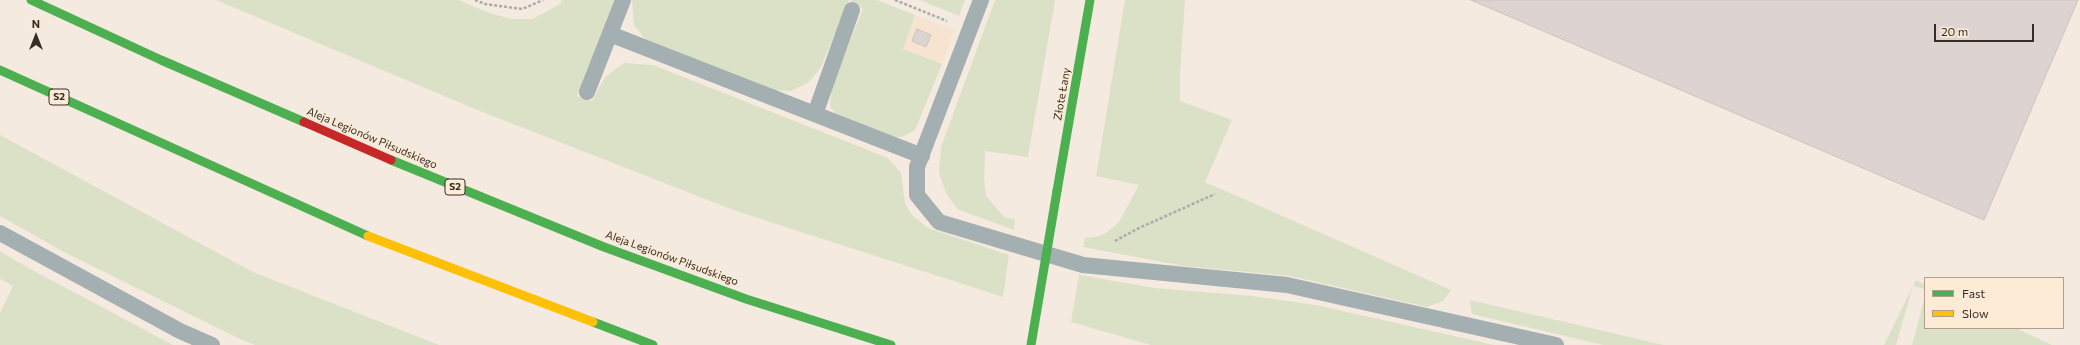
<!DOCTYPE html>
<meta charset="utf-8">
<style>
body{margin:0}
#map{position:relative;width:2080px;height:345px;overflow:hidden;background:#f5eadf;font-family:Commissioner,sans-serif}
canvas{display:block}
.legend{position:absolute;left:1924px;top:277px;width:140px;height:52px;box-sizing:border-box;background:#feebd6;border:1px solid #ae9f90;margin:0;padding:5px 7px;list-style:none;font-size:12px;color:#352e26}
.legend li{display:flex;align-items:center;gap:8px;height:20px}
.legend b{width:20px;border:1px solid #ae9f90}
.north{position:absolute;left:16px;top:16px;width:40px;height:40px;-webkit-text-stroke:3px #feebd6;paint-order:stroke;rotate:0deg;font-size:11px;font-weight:700;line-height:16px;text-align:center;color:#352e26}
.north::after{content:'';display:block;margin:auto;width:14px;height:18px;background:#352e26;clip-path:polygon(50% 0,100% 100%,50% 72%,0 100%)}
.scale{position:absolute;left:1934px;top:24px;width:100px;height:18px;box-sizing:border-box;border:2px solid #352e26;border-top:0;padding-left:5px;font-size:12px;line-height:14px;white-space:nowrap;color:#352e26;-webkit-text-stroke:3px #feebd6;paint-order:stroke}
</style>
<div id="map">
<canvas width="2080" height="345"></canvas>
<ul class="legend">
<li><b style="height:5px;background:#4caf50"></b>Fast</li>
<li><b style="height:5px;background:#ffc107"></b>Slow</li>
</ul>
<div class="north">N</div>
<div class="scale">20 m</div>
</div>
<script>
const g = document.querySelector('canvas').getContext('2d');
g.lineJoin = 'round';
function fill(path, color) { g.fillStyle = color; g.fill(path, 'evenodd'); }
const shape = rows => new Path2D(rows.map(r => 'M' + r).join(''));
function trace(path, color, width, dash) { g.strokeStyle = color; g.lineWidth = width; g.lineCap = dash ? 'butt' : 'round'; g.setLineDash(dash || []); g.stroke(path); }
function drawText(font, color, halo, rows, align = 'center') {
  g.font = font + ' Commissioner,sans-serif'; g.lineWidth = 3; g.setLineDash([]); g.textBaseline = 'middle'; g.strokeStyle = halo; g.fillStyle = color; for (const [text, x, y, turn = 0] of rows) {
    g.save(); g.translate(x, y); g.rotate((+turn || 0) * Math.PI / 180); g.textAlign = isNaN(turn) ? turn : align; if (halo) g.strokeText(text, 0, 0); g.fillText(text, 0, 0); g.restore();
  }
}
fill(shape([
 [915,15,954,30,942,64,903,49]
]), '#f6e3d0');
fill(shape([
 [216,0,459,0,489,13,511,19,533,19,560,4,562,0,614,0,577,96,592,101,605,77,624,63,653,65,888,158,901,173,905,203,911,214,928,228,1009,255,1003,297,736,211,475,109],
 [632,0,849,0,821,67,809,82,791,91,768,90,650,45,634,25],
 [850,0,877,0,915,15,903,49,942,64,915,130,902,137,886,137,837,115,830,107,832,85,863,9],
 [920,0,965,0,959,16],
 [995,0,1055,0,1028,157,985,151,984,178,986,196,1004,217,1015,220,1014,230,957,209,946,193,939,173,941,147],
 [1125,0,1185,0,1180,73,1180,101,1232,120,1205,182,1451,290,1443,301,1427,307,1290,276,1184,266,1083,247,1085,238,1096,237,1106,233,1119,222,1139,185,1096,176],
 [0,135,253,272,439,345,255,345,240,339,66,253,0,216],
 [0,251,23,265,173,345,0,345,0,313,13,286,0,279],
 [1079,275,1155,288,1252,296,1316,305,1494,345,1151,345,1071,322],
 [1916,280,1925,285,1925,289,1913,286,1896,345,1884,345],
 [1925,296,1925,328,2016,328,2052,345,1912,345],
 [1470,300,1664,345,1603,345,1472,314]
]), '#dbe1c6');
const building = shape([
 [1471,0,2078,0,1984,220,1471,0],
 [917,29,931,35,926,47,912,41,917,29]
]);
fill(building, '#ddd4d1');
trace(building, '#cdc3c1', 1);
trace(shape([
 [475,0,485,4,522,9,543,0],
 [895,0,947,21],
 [1115,241,1137,229,1215,194]
]), '#a8adab', 2.5, [3, 2]);
trace(shape([
 [981,0,917,167,917,195,939,222,1083,265,1287,285,1556,345],
 [610,34,922,156],
 [587,92,623,0],
 [815,114,852,10],
 [0,233,180,331,212,345]
]), '#a3afb1', 16);
trace(shape([
 [31,0,161,60,304,122],
 [0,70,368,236],
 [391,160,604,247,746,299,891,345],
 [1057,191,1090,0],
 [593,322,653,345]
]), '#4caf50', 9);
trace(shape([
 [368,236,593,322]
]), '#ffc107', 9);
trace(shape([
 [304,122,391,160]
]), '#c62828', 9);
trace(shape([
 [1031,345,1057,191]
]), '#4caf50', 9);
for (const [x, y, w] of [
 [59,97,20],
 [455,187,20]
]) { const box = new Path2D(); box.roundRect(x - w / 2, y - 8, w, 16, 3); g.fillStyle = '#feebd6'; g.fill(box); trace(box, '#352e26', 1); }
drawText('bold 10px', '#352e26', null, [
 ["S2",59,97],
 ["S2",455,187]
]);
drawText('11px', '#352e26', '#feebd6', [
 ["Złote Łany",1062,94,-80],
 ["Aleja Legionów Piłsudskiego",372,138,23],
 ["Aleja Legionów Piłsudskiego",672,258,20]
]);
</script>
